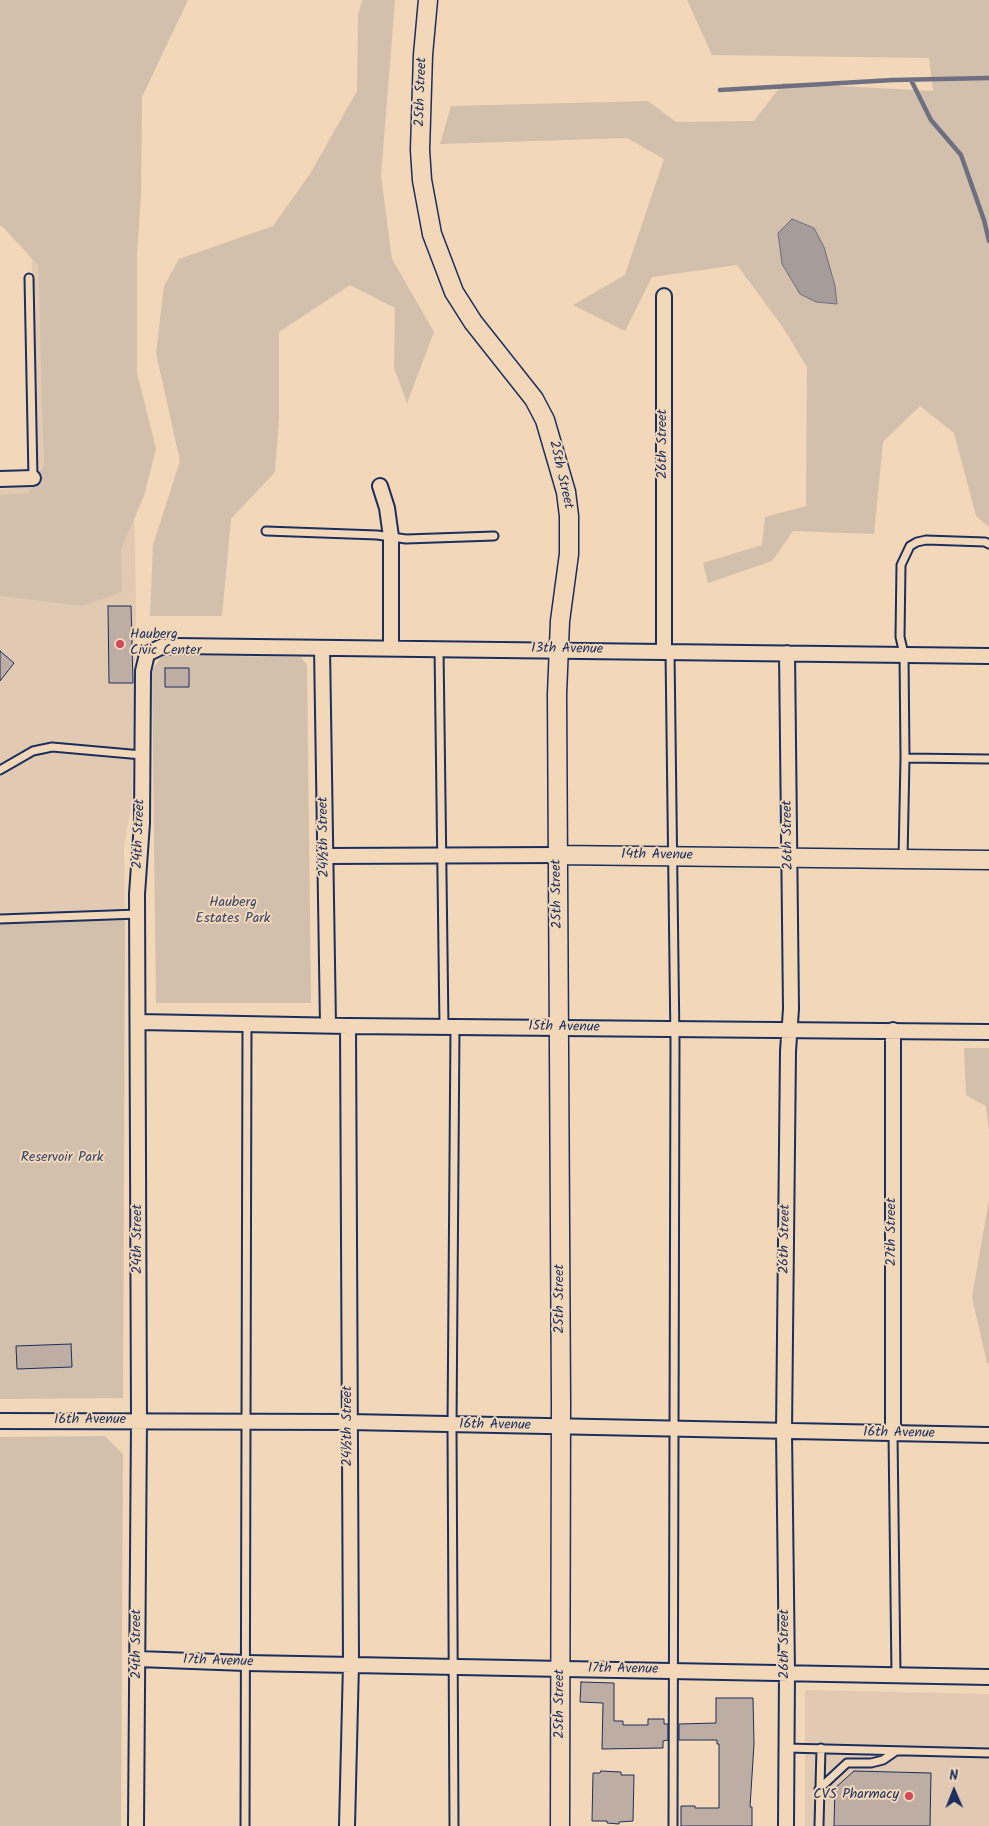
<!DOCTYPE html>
<meta charset="utf-8">
<style>
body{margin:0}
#map{position:relative;width:989px;height:1826px;overflow:hidden;background:#f2d7b9;font-family:Kalam,sans-serif}
canvas{display:block}
.north{position:absolute;left:929px;top:1766px;width:50px;height:50px;-webkit-text-stroke:4px #f2d7b9;paint-order:stroke;rotate:359deg;font-size:14px;font-weight:700;line-height:20px;text-align:center;color:#1b2f5e}
.north::after{content:'';display:block;margin:auto;width:18px;height:22px;background:#1b2f5e;clip-path:polygon(50% 0,100% 100%,50% 72%,0 100%)}
</style>
<div id="map">
<canvas width="989" height="1826"></canvas>
<div class="north">N</div>
</div>
<script>
const g = document.querySelector('canvas').getContext('2d');
g.lineJoin = 'round';
function fill(path, color) { g.fillStyle = color; g.fill(path, 'evenodd'); }
const shape = rows => new Path2D(rows.map(r => 'M' + r).join(''));
function trace(path, color, width, dash) { g.strokeStyle = color; g.lineWidth = width; g.lineCap = dash ? 'butt' : 'round'; g.setLineDash(dash || []); g.stroke(path); }
function drawText(font, color, halo, rows, align = 'center') {
  g.font = font + ' Kalam,sans-serif'; g.lineWidth = 4; g.setLineDash([]); g.textBaseline = 'middle'; g.strokeStyle = halo; g.fillStyle = color; for (const [text, x, y, turn = 0] of rows) {
    g.save(); g.translate(x, y); g.rotate((+turn || 0) * Math.PI / 180); g.textAlign = isNaN(turn) ? turn : align; if (halo) g.strokeText(text, 0, 0); g.fillText(text, 0, 0); g.restore();
  }
}
fill(shape([
 [128,140,136,611,132,800,124,847,125,916,0,920,0,489,37,487,29,145],
 [805,1690,989,1694,989,1826,805,1826]
]), '#e2cab2');
fill(shape([
 [0,0,188,0,142,97,141,195,137,254,137,373,156,449,144,496,121,549,122,592,82,606,0,596,0,495,29,493,44,465,38,265,2,226,0,226],
 [362,0,395,0,381,176,392,259,434,332,407,403,394,368,395,308,350,285,279,332,279,418,275,472,231,519,222,616,150,616,153,545,180,461,156,353,164,286,179,259,273,226,310,174,357,91,358,16],
 [687,0,989,0,989,527,976,516,954,433,920,406,883,442,874,534,793,531,772,561,708,583,703,563,762,545,765,517,806,506,807,367,782,326,737,265,652,277,625,331,573,305,625,275,664,159,627,138,440,144,451,106,648,101,676,122,754,121,783,83,933,91,929,58,712,55],
 [163,655,301,657,307,665,311,1003,156,1003,152,670],
 [125,916,123,1398,0,1399,0,920],
 [964,1048,989,1048,989,1131,986,1106,966,1095],
 [989,1200,989,1363,987,1363,972,1297],
 [105,1436,123,1454,121,1826,0,1826,0,1437]
]), '#d2bfac');
const water = shape([
 [792,219,814,228,824,247,835,286,837,304,816,302,800,294,782,264,778,233,792,219]
]);
fill(water, '#a69c99');
trace(water, '#6e7081', 1);
trace(shape([
 [911,80,931,120,961,155,984,220,989,241],
 [720,90,893,80,989,78]
]), '#6e7081', 4.5);
const building = shape([
 [108,606,131,606,133,683,109,683,108,606],
 [0,651,14,663,0,681,0,651],
 [165,668,189,668,189,687,165,687,165,668],
 [71,1344,72,1367,17,1369,16,1346,71,1344],
 [581,1682,614,1683,614,1721,623,1721,623,1725,648,1725,648,1719,664,1719,664,1724,668,1724,668,1740,663,1741,663,1748,602,1749,603,1703,580,1702,581,1682],
 [716,1698,753,1698,754,1744,750,1807,752,1807,752,1826,681,1826,681,1806,695,1806,695,1808,719,1808,719,1744,717,1744,717,1740,679,1740,679,1724,716,1723,716,1698],
 [601,1771,621,1772,621,1775,634,1775,633,1821,619,1822,619,1824,607,1823,607,1821,592,1821,593,1773,600,1773,601,1771],
 [854,1771,931,1773,930,1826,834,1826,835,1788,854,1771]
]);
fill(building, '#bdada3');
trace(building, '#1b2f5e', 1);
const service = shape([
 [29,278,33,478],
 [266,531,377,535,406,539,494,536],
 [439,648,444,1027],
 [670,652,675,1043,673,1826],
 [905,758,989,759],
 [0,770,33,751,52,747,142,755],
 [903,859,905,758,904,654,900,637,901,565,910,546,917,542,926,540,985,542,989,544],
 [0,919,138,914],
 [893,1434,896,1675],
 [786,1748,989,1753],
 [819,1789,847,1763,871,1763,883,1760,896,1751],
 [245,1826,247,1024],
 [454,1826,452,1426,455,1027],
 [819,1826,821,1748]
]);
const minor = shape([
 [0,479,33,478],
 [380,486,387,508,391,537,391,648],
 [322,648,328,1025],
 [664,652,664,296],
 [325,856,558,855],
 [139,1022,348,1026,989,1032],
 [893,1030,893,1434],
 [0,1421,349,1422,989,1435],
 [138,1659,246,1663,989,1677],
 [136,1826,139,1421,137,894,142,823,143,671,147,654,161,647,175,646,989,656],
 [347,1826,351,1664,348,1026],
 [786,1826,787,1673,784,1431,788,1051,791,1009,787,653]
]);
const tertiary = shape([
 [428,0,423,55,420,150,422,180,432,234,454,292,473,322,534,399,545,420,566,492,569,516,569,554,560,621,557,694,561,1403,560,1826],
 [558,855,989,860]
]);
trace(service, '#1b2f5e', 11);
trace(minor, '#1b2f5e', 18);
trace(tertiary, '#1b2f5e', 21);
trace(service, '#f2d7b9', 7);
trace(minor, '#f2d7b9', 14);
trace(tertiary, '#f2d7b9', 18);
for (const [x, y, r, color] of [
 [120,644,5,"#d1495b"],
 [909,1796,5,"#d1495b"]
]) { const dot = new Path2D(); dot.arc(x, y, r, 0, 2 * Math.PI); g.fillStyle = color; g.fill(dot); trace(dot, '#f2d7b9', 2); }
drawText('14px', '#1b2f5e', '#f2d7b9', [
 ["25th Street",422,92,-88],
 ["26th Street",664,444,-90],
 ["25th Street",560,475,77],
 ["13th Avenue",567,650,1],
 ["24th Street",140,834,-88],
 ["26th Street",789,835,-91],
 ["24½th Street",325,837,-91],
 ["14th Avenue",657,856,1],
 ["25th Street",558,894,-91],
 ["15th Avenue",564,1028,1],
 ["27th Street",893,1232,-90],
 ["24th Street",139,1239,-90],
 ["26th Street",786,1239,-89],
 ["25th Street",561,1299,-90],
 ["16th Avenue",90,1421],
 ["24½th Street",349,1426,-90],
 ["16th Avenue",495,1426,1],
 ["16th Avenue",899,1434,1],
 ["24th Street",138,1644,-90],
 ["26th Street",786,1644,-90],
 ["17th Avenue",218,1662,2],
 ["17th Avenue",623,1670,1],
 ["25th Street",561,1704,-90]
]);
drawText('14px', '#1b2f5e', '#f2d7b9', [
 ["Hauberg",130,636],
 ["Civic Center",130,652],
 ["CVS Pharmacy",899,1796,"right"]
], 'left');
drawText('14px', '#36456a', '#f2d7b9', [
 ["Hauberg",233,904],
 ["Estates Park",233,920],
 ["Reservoir Park",62,1159]
]);
</script>
